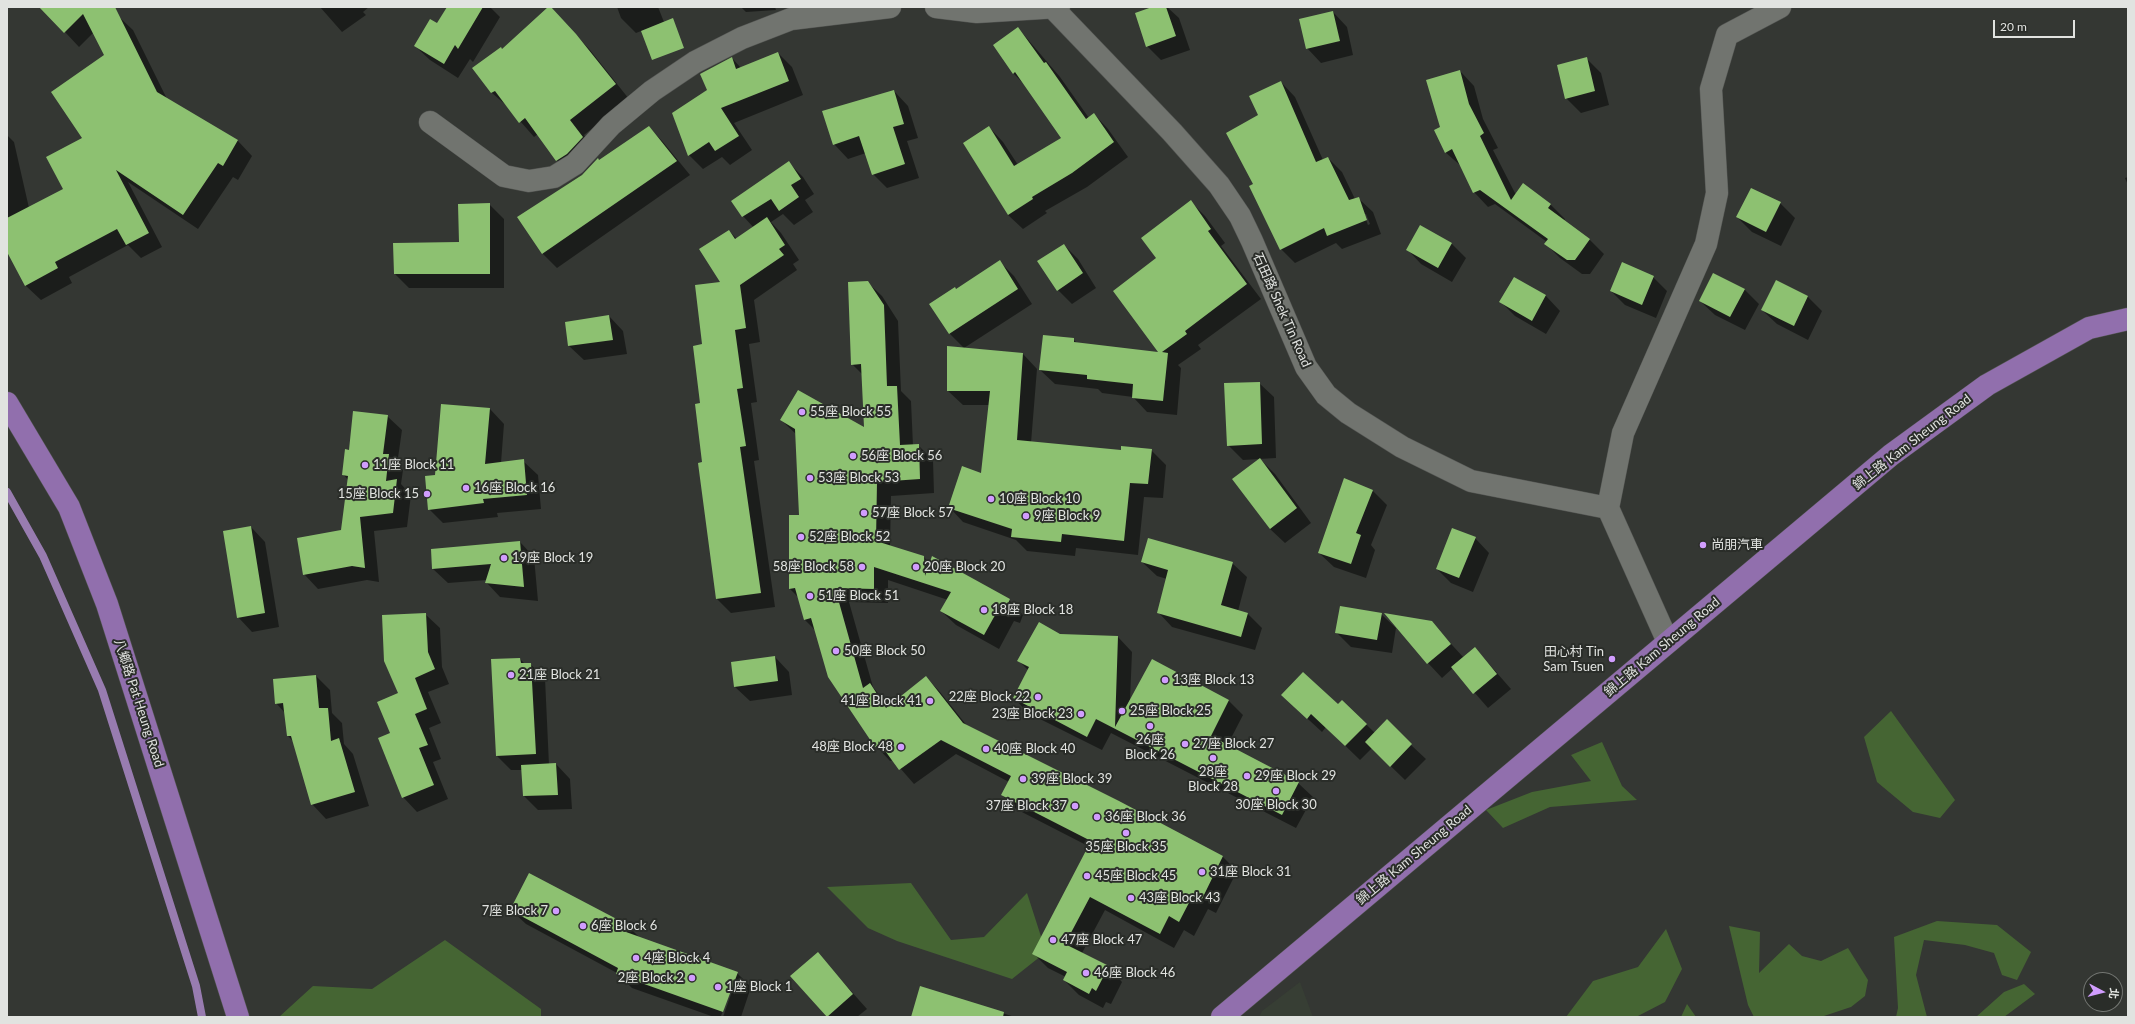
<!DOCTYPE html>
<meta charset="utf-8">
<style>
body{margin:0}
#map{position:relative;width:2135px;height:1024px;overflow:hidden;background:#343733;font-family:Lato,"Noto Sans TC",sans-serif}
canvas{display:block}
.frame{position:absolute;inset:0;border:8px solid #e1e3e0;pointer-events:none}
.north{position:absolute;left:2083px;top:972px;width:40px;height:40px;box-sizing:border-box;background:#2a2d29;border:1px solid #737672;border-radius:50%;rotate:97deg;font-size:11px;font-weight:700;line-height:16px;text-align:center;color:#e1e3e0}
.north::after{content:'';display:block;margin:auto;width:14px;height:18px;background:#d19dfe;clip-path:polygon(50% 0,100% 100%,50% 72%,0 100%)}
.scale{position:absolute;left:1993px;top:20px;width:82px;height:18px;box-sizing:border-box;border:2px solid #e1e3e0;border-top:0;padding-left:5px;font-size:12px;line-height:14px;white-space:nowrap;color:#e1e3e0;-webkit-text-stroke:3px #2a2d29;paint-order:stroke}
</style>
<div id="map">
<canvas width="2135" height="1024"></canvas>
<div class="frame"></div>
<div class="north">北</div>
<div class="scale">20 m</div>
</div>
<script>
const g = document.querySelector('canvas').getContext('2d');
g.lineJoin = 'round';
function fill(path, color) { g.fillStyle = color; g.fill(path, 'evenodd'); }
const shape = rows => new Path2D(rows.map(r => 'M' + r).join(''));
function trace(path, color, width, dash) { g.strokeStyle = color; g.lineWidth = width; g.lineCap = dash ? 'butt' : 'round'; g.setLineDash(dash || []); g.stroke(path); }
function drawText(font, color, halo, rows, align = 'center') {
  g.font = font + ' Lato,"Noto Sans TC",sans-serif'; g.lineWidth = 4; g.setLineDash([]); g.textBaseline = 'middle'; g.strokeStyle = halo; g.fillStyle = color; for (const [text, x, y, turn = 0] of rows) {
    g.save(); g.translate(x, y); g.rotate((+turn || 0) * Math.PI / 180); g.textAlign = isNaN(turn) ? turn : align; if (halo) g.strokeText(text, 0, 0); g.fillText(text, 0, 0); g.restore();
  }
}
fill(shape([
 [1300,982,1313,1017,1259,1017,1262,1011]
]), '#373e34');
fill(shape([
 [1891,711,1955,800,1940,818,1913,812,1877,782,1864,737],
 [1602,742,1622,786,1637,800,1550,807,1503,828,1486,810,1532,792,1591,781,1571,755],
 [911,883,951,940,984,937,1027,893,1046,952,1012,979,897,941,868,928,827,887],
 [1937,921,1997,925,2031,952,2017,980,2002,975,1994,953,1965,945,1924,940,1916,975,1927,1017,1896,1017,1898,1008,1894,937],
 [1729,926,1760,932,1759,973,1789,944,1802,956,1821,961,1848,948,1868,980,1865,996,1851,1007,1821,1017,1754,1017,1748,1005],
 [1666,929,1682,969,1665,1002,1636,1017,1566,1017,1593,981,1638,967],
 [445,940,541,1009,541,1017,279,1017,313,986,372,989],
 [2024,984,2035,994,2004,1017,1976,1017,2004,992],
 [1687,1004,1696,1017,1681,1017]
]), '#456533');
fill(shape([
 [56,7,99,7,118,16,133,30,167,99,238,141,252,156,238,180,233,177,198,229,128,182,162,247,141,258,128,245,69,277,72,283,41,300,26,286,7,249,7,135,14,142,29,208,64,189,83,139,106,56,94,32,79,47,65,32],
 [320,7,369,7,363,12,366,15,342,32],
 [448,7,490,7,500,17,473,62,470,59,458,78,430,60,415,46,437,25],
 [550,7,590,50,629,99,584,135,596,152,571,175,557,160,538,134,534,137,507,106,492,93,474,68,503,50],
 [617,7,658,7,664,22,636,33,621,18],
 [741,7,775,7,776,10,746,12],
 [1155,7,1167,7,1179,18,1190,50,1161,60,1147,46],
 [1333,12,1347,27,1353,55,1321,63,1307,48],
 [1018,28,1060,77,1089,118,1094,114,1108,129,1128,157,1087,187,1045,211,1047,213,1023,229,1008,215,989,127,1003,142,1018,165,1063,138,1026,86,1013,73],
 [778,53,792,67,803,95,734,123,752,150,730,165,722,157,703,169,689,155,708,90,732,58,741,68],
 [1586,58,1601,73,1609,105,1581,113,1566,98],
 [1460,71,1474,86,1483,119,1498,148,1493,150,1516,195,1550,204,1565,219,1564,221,1590,240,1604,254,1590,274,1582,274,1560,258,1546,244,1547,242,1495,204,1488,207,1474,192,1461,166,1445,152,1441,128],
 [1281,82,1295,97,1323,160,1328,158,1342,172,1355,199,1358,198,1373,212,1381,234,1342,249,1336,243,1295,263,1281,249,1255,184,1259,115],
 [1364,214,1366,214,1370,224,1368,225],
 [894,91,908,106,918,138,907,141,919,178,887,188,873,174,866,153,848,159,834,144],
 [649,127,663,142,690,175,557,268,543,254,518,217,582,175],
 [789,163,803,177,814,194,805,200,813,212,794,225,783,214,771,222,781,233,799,260,793,264,797,270,754,300,760,342,749,344,757,402,751,403,759,460,754,461,775,607,731,613,717,599,699,463,703,463,701,404,704,345,722,283,729,231,737,239,754,228,743,216],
 [2128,177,2128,185,2125,178],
 [1191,202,1205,216,1225,243,1221,246,1261,299,1198,345,1201,349,1178,365,1181,368,1177,415,1147,412,1133,397,1102,393,1098,389,1055,384,1040,370,1073,339,1078,344,1160,353,1157,259],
 [1780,203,1795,218,1781,246,1752,232,1737,217],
 [489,204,504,219,504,288,409,288,395,274,460,243],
 [1420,226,1452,244,1466,258,1452,282,1421,264,1407,249],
 [1064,245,1078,259,1096,288,1072,304,1058,290],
 [1000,262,1014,276,1032,304,964,348,950,334,930,305],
 [1653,277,1667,291,1656,318,1625,305,1611,291],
 [1514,278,1546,296,1560,311,1546,334,1515,316,1501,302],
 [1776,281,1808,297,1822,311,1808,340,1777,324,1762,310],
 [867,282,882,296,898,321,901,391,911,401,913,446,918,445,933,460,934,493,891,496,890,547,924,557,930,564,1009,600,1023,615,1020,623,1014,621,999,649,956,625,941,611,948,600,888,580,888,603,849,602,873,687,889,707,926,677,940,692,968,727,1118,802,1223,857,1237,871,1216,913,1208,909,1194,936,1184,930,1174,948,1105,910,1082,953,1108,967,1122,982,1111,1004,1106,1002,1103,1008,1079,995,1064,980,1066,977,1048,968,1033,953,1090,847,1016,809,1002,795,1009,782,956,754,914,784,893,760,890,761,876,746,815,630,805,620,799,598,790,589,790,516,800,516,796,434,781,420,865,429,862,374,852,364],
 [1744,289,1759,304,1745,330,1715,315,1700,301],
 [609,316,623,331,627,354,584,360,569,346],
 [1023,354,1037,369,1031,443,1121,451,1151,450,1166,465,1163,498,1144,497,1138,555,1076,548,1075,556,1027,551,1016,540,963,522,949,507,982,474,990,405,963,405,948,391],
 [1259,383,1274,397,1276,458,1243,460,1228,445],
 [490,409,504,424,501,463,523,461,538,475,541,509,497,513,498,517,443,523,429,509,435,476],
 [387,416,402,430,397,465,403,470,401,484,411,495,407,527,374,531,379,582,367,580,318,589,304,574,342,531,348,480,343,474],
 [1260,459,1275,474,1311,523,1285,543,1270,529],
 [1373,491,1387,505,1371,545,1375,550,1366,578,1334,567,1319,553],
 [251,527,265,542,279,627,252,632,238,617],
 [1475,538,1489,553,1473,592,1451,583,1437,569],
 [520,542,534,557,538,601,500,597,486,582,487,580,448,583,433,569],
 [1142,562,1232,563,1247,577,1238,611,1248,614,1262,628,1255,650,1172,627,1158,612,1167,579,1157,576],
 [425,614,440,628,442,667,449,684,428,692,441,723,429,728,441,759,433,762,448,799,417,812,403,797,391,734,399,694],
 [1381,614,1396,628,1392,653,1351,647,1337,633],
 [1431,622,1464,658,1475,648,1511,689,1488,708,1453,668,1442,678,1428,663],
 [1060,635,1118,637,1132,652,1130,701,1152,660,1229,701,1243,715,1227,746,1298,783,1313,797,1296,828,1111,733,1102,750,1028,713,1014,698,1028,670,1019,661],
 [775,657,789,672,792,695,750,701,735,687],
 [520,659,525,664,530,664,545,678,549,765,556,764,570,779,572,809,538,810,524,796,522,770,511,770,497,756],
 [316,676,330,690,332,713,342,723,344,744,353,754,369,806,326,819,312,804,293,741,288,736,285,713,276,703],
 [1342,701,1375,733,1411,745,1426,759,1405,780,1372,748,1360,760,1326,727,1322,732,1297,709,1338,705],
 [511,910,629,927,640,938,737,973,751,987,741,1017,714,1017,632,988,617,973,526,924],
 [734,980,736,980,723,1017,721,1016],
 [818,954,867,1009,857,1017,827,1017,792,976],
 [921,988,1015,1017,912,1017]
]), '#0007');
trace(shape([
 [7,492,43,556,102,690,196,986,202,1017]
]), '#987cb0', 8);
fill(shape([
 [39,7,115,7,157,92,238,140,223,166,218,163,183,215,116,170,149,233,126,245,117,229,55,262,58,268,25,286,7,252,7,218,63,189,46,157,82,138,51,92,104,55,83,14,64,33],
 [447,7,483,7,458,49,455,45,444,64,414,46,430,19,437,23],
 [548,7,551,7,576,34,616,84,570,120,583,137,567,154,556,161,525,118,519,123,495,91,491,93,472,68,501,47,502,49],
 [1152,7,1166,7,1176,36,1146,47,1135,13],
 [1333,11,1340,41,1306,49,1299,19],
 [673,18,684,48,652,60,641,31],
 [1018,27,1044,63,1046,62,1086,119,1094,113,1114,142,1072,173,1032,197,1033,199,1008,215,963,143,989,126,1014,166,1061,138,1015,72,1013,74,993,45],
 [778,52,789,81,721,108,739,136,715,151,709,142,688,156,672,113,707,90,700,74,732,57,736,69],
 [1587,57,1595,91,1565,99,1557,65],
 [1460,70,1469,104,1484,133,1480,136,1511,200,1523,183,1551,204,1548,208,1590,239,1575,260,1567,260,1544,244,1548,239,1480,190,1473,193,1452,149,1445,153,1434,130,1440,127,1426,80],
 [1281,81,1316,162,1328,157,1349,200,1359,197,1367,220,1327,236,1324,228,1280,250,1249,186,1253,184,1226,133,1258,115,1249,96],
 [894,90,904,124,893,127,905,164,872,175,859,136,833,145,822,111],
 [649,126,677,161,542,254,517,217,582,175,598,158,599,160],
 [789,161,801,179,791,185,799,197,779,211,771,199,742,217,731,201],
 [1751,188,1781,202,1766,232,1736,217],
 [1191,200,1211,229,1208,231,1247,284,1185,331,1187,334,1162,352,1168,353,1163,401,1132,398,1133,384,1087,379,1087,375,1039,370,1043,335,1074,338,1074,342,1158,352,1113,291,1156,258,1141,238],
 [490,203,490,274,394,274,393,243,459,242,458,204],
 [767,217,785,245,779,249,784,255,740,285,746,328,735,330,743,388,737,389,746,446,740,447,761,593,716,599,698,463,702,462,695,404,700,403,693,346,702,344,695,285,720,282,699,249,729,230,735,239],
 [1420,225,1452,243,1438,268,1406,250],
 [1064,244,1083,273,1057,291,1037,261],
 [1000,260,1018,289,949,334,929,304,955,287,956,289],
 [1622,262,1654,276,1642,305,1610,291],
 [1713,273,1745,289,1730,317,1699,301],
 [1514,277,1546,295,1532,321,1499,302],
 [1776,280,1808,296,1794,326,1761,310],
 [868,281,884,305,887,386,897,386,900,445,919,444,920,479,877,482,876,541,924,556,925,576,932,556,1010,599,1005,610,999,608,984,635,940,611,951,592,874,567,874,589,835,588,863,688,870,683,886,708,926,676,963,723,1119,801,1223,856,1202,899,1193,895,1179,922,1169,916,1160,934,1090,897,1065,944,1109,966,1096,991,1092,988,1089,994,1063,980,1067,972,1032,954,1091,841,1001,795,1011,776,941,740,899,770,878,741,879,745,875,747,828,677,811,618,804,620,795,588,789,589,789,515,799,515,795,429,780,420,798,390,864,427,861,364,851,365,848,282],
 [609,315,613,340,568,346,565,322],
 [947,346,1023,353,1017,440,1121,450,1121,446,1152,449,1148,484,1130,483,1124,541,1062,534,1061,542,1011,537,1012,529,948,508,962,466,981,473,990,391,947,391],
 [1260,382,1262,444,1227,446,1224,383],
 [441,404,490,408,485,464,524,459,527,495,483,499,484,503,428,510,425,476,435,475],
 [353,411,388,415,383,454,389,454,386,481,397,479,393,513,360,517,365,568,352,566,303,575,297,538,341,530,348,476,342,475,345,449,349,450],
 [1260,458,1297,508,1270,529,1232,479],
 [1344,478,1373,490,1356,533,1361,535,1351,564,1318,553],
 [251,526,265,613,237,618,223,531],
 [1452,528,1476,537,1459,578,1436,569],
 [1148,538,1233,562,1221,605,1248,613,1241,637,1157,613,1168,570,1141,562],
 [520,541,524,587,485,583,491,564,432,569,431,549],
 [1340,606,1382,613,1377,640,1335,633],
 [426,613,428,652,435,669,415,678,427,709,415,714,428,745,419,748,434,785,402,798,378,738,390,733,377,702,398,693,384,661,382,615],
 [1384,613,1432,621,1451,644,1427,664],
 [1039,622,1060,634,1118,636,1115,727,1152,659,1229,700,1211,736,1299,782,1282,815,1096,719,1087,737,1013,698,1029,667,1017,661],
 [1475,647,1497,674,1473,694,1451,667],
 [775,656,778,681,734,687,731,662],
 [520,658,521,663,531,663,536,754,496,756,491,659],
 [1303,672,1338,704,1342,700,1367,724,1345,746,1311,714,1307,719,1281,695],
 [316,675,319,708,328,708,331,741,339,738,355,792,311,805,291,736,287,736,283,703,275,704,273,679],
 [1387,719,1412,744,1390,767,1365,742],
 [556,763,558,795,523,796,521,765],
 [529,873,630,926,626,932,738,972,723,1012,616,974,618,968,510,910],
 [818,952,853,994,827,1017,790,976],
 [920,986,1004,1012,1003,1017,911,1017]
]), '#8dc171');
const minor = shape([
 [936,7,977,12,1059,7],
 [1052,7,1172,132,1219,185,1240,216,1252,241,1306,367,1326,395,1348,413,1402,447,1471,481,1608,508,1668,642],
 [430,122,504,176,529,181,554,177,575,164,611,125,652,91,695,62,742,38,791,19,890,7],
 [1608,508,1623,433,1706,244,1717,193,1711,89,1727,35,1780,7]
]);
const major = shape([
 [7,403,69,507,107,604,238,1017],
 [1222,1017,1891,455,1987,385,2089,328,2128,319]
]);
trace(minor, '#535552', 23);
trace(major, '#535552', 23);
trace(minor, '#71746f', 22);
trace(major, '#916fad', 22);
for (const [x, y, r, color] of [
 [802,412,4,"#d19dfe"],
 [853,456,4,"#d19dfe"],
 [365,465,4,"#d19dfe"],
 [810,478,4,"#d19dfe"],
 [466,488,4,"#d19dfe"],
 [427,494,4,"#d19dfe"],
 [991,499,4,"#d19dfe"],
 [864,513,4,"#d19dfe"],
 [1026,516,4,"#d19dfe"],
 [801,537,4,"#d19dfe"],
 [1703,545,4,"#d19dfe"],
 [504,558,4,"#d19dfe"],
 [862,567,4,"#d19dfe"],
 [916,567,4,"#d19dfe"],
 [810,596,4,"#d19dfe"],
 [984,610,4,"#d19dfe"],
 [836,651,4,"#d19dfe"],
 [1612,659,4,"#d19dfe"],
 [511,675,4,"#d19dfe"],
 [1165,680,4,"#d19dfe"],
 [1038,697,4,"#d19dfe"],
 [930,701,4,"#d19dfe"],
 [1122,711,4,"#d19dfe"],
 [1081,714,4,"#d19dfe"],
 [1150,726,4,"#d19dfe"],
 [1185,744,4,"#d19dfe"],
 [901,747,4,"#d19dfe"],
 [986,749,4,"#d19dfe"],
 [1213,758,4,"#d19dfe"],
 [1247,776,4,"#d19dfe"],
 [1023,779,4,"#d19dfe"],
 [1276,791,4,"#d19dfe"],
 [1075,806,4,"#d19dfe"],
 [1097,817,4,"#d19dfe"],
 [1126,833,4,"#d19dfe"],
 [1202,872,4,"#d19dfe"],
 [1087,876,4,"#d19dfe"],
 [1131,898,4,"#d19dfe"],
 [556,911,4,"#d19dfe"],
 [583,926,4,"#d19dfe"],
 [1053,940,4,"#d19dfe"],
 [636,958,4,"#d19dfe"],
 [1086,973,4,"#d19dfe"],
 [692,978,4,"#d19dfe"],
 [718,987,4,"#d19dfe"]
]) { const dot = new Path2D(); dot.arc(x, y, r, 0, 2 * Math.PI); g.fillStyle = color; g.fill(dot); trace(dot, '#2a2d29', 1.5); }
drawText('13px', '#e1e3e0', '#2a2d29', [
 ["石田路 Shek Tin Road",1282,310,66],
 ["錦上路 Kam Sheung Road",1912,442,-38],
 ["錦上路 Kam Sheung Road",1662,647,-40],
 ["八鄉路 Pat Heung Road",139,703,72],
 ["錦上路 Kam Sheung Road",1414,855,-40]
]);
drawText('13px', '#e1e3e0', '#2a2d29', [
 ["55座 Block 55",810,412],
 ["56座 Block 56",861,456],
 ["11座 Block 11",373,465],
 ["53座 Block 53",818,478],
 ["16座 Block 16",474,488],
 ["15座 Block 15",419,494,"right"],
 ["10座 Block 10",999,499],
 ["57座 Block 57",872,513],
 ["9座 Block 9",1034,516],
 ["52座 Block 52",809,537],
 ["尚朋汽車",1711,545],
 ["19座 Block 19",512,558],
 ["58座 Block 58",854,567,"right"],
 ["20座 Block 20",924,567],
 ["51座 Block 51",818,596],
 ["18座 Block 18",992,610],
 ["50座 Block 50",844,651],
 ["田心村 Tin",1604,652,"right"],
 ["Sam Tsuen",1604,667,"right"],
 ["21座 Block 21",519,675],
 ["13座 Block 13",1173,680],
 ["22座 Block 22",1030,697,"right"],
 ["41座 Block 41",922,701,"right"],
 ["25座 Block 25",1130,711],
 ["23座 Block 23",1073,714,"right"],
 ["26座",1150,740,"center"],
 ["Block 26",1150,755,"center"],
 ["27座 Block 27",1193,744],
 ["48座 Block 48",893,747,"right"],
 ["40座 Block 40",994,749],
 ["28座",1213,772,"center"],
 ["Block 28",1213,787,"center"],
 ["29座 Block 29",1255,776],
 ["39座 Block 39",1031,779],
 ["30座 Block 30",1276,805,"center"],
 ["37座 Block 37",1067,806,"right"],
 ["36座 Block 36",1105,817],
 ["35座 Block 35",1126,847,"center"],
 ["31座 Block 31",1210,872],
 ["45座 Block 45",1095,876],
 ["43座 Block 43",1139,898],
 ["7座 Block 7",548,911,"right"],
 ["6座 Block 6",591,926],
 ["47座 Block 47",1061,940],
 ["4座 Block 4",644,958],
 ["46座 Block 46",1094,973],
 ["2座 Block 2",684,978,"right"],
 ["1座 Block 1",726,987]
], 'left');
</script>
